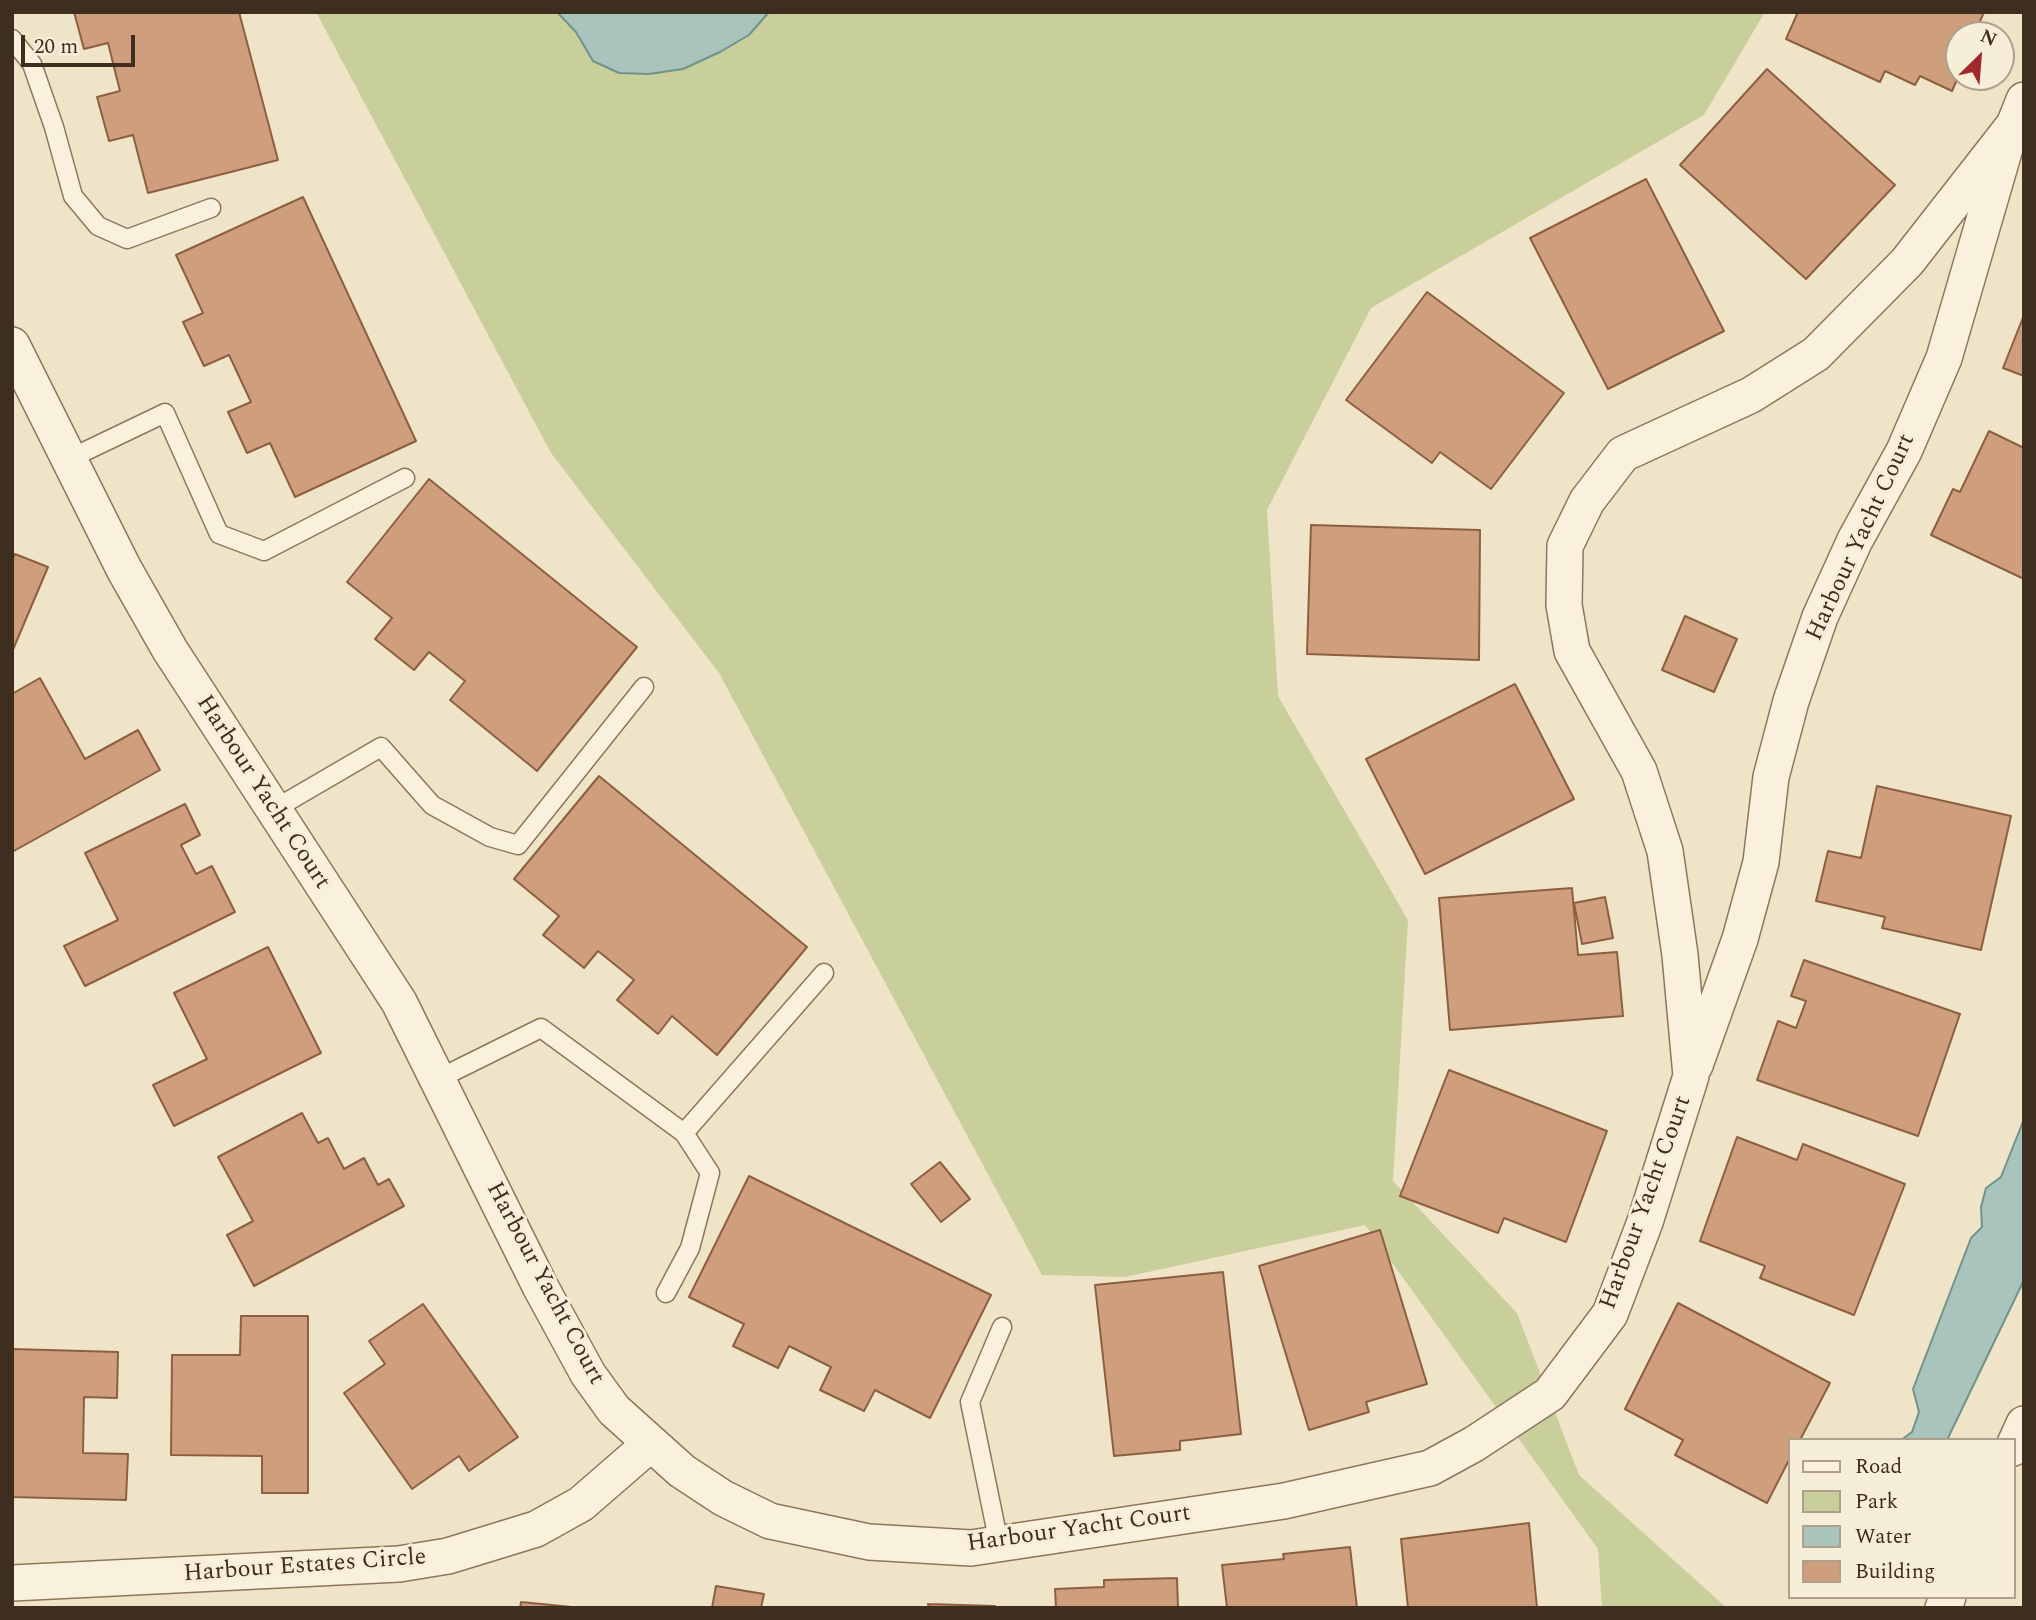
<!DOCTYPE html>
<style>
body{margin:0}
#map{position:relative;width:2036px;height:1620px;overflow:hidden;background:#f0e4c8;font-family:Spectral,serif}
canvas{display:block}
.frame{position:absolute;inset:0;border:14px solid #3d2e20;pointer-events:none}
.legend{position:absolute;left:1788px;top:1438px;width:228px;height:161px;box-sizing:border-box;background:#f7eed8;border:2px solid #ada18e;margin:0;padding:9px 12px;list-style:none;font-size:21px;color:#3d2e20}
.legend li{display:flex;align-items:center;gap:14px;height:35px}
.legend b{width:35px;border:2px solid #ada18e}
.north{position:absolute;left:1945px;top:21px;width:70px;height:70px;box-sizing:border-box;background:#f7eed8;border:2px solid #ada18e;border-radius:50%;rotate:25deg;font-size:19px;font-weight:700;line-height:28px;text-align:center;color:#3d2e20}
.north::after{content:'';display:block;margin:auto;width:24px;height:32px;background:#9e2a2b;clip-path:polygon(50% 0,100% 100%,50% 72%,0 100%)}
.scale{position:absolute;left:21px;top:35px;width:114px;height:32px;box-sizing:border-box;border:4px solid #3d2e20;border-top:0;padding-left:9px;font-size:21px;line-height:24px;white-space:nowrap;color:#3d2e20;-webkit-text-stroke:5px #f7eed8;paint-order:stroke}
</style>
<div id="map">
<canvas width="2036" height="1620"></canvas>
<div class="frame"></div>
<ul class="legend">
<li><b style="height:9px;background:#faf1dc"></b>Road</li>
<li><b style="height:19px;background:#c9cf9b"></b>Park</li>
<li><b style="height:19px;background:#a9c4bc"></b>Water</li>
<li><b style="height:19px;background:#cf9f7d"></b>Building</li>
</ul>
<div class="north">N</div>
<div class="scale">20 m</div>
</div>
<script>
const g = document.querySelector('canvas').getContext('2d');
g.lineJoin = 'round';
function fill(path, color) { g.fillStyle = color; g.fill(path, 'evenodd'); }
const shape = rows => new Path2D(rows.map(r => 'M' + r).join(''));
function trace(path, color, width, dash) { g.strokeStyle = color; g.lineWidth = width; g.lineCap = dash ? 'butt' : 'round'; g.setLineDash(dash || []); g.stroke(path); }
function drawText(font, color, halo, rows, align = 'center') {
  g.font = font + ' Spectral,serif'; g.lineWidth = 6; g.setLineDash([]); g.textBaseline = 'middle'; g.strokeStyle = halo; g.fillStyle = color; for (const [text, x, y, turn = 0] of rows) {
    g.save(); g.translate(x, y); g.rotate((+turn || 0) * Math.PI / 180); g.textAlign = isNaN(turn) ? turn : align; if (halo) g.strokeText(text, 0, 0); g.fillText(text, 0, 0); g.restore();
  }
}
fill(shape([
 [316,12,1765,12,1704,115,1371,308,1267,510,1278,696,1408,920,1393,1181,1517,1313,1579,1475,1727,1608,1602,1608,1598,1549,1365,1225,1125,1277,1042,1275,719,673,551,453]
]), '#c9cf9b');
const water = shape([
 [557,12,769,12,749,35,720,52,683,69,649,74,619,73,593,61,576,32,557,12],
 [2024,1119,2024,1280,1947,1440,1901,1440,1912,1432,1919,1412,1913,1389,1971,1238,1982,1227,1981,1207,1986,1188,2001,1177,2024,1119]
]);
fill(water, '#a9c4bc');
trace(water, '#6f938a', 2);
const building = shape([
 [74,12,239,12,278,160,148,193,133,135,109,141,97,97,120,91,108,43,84,49,74,12],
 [1798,12,1984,12,1974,35,1959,35,1959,75,1952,91,1920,76,1915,85,1885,71,1880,82,1786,39,1798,12],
 [1767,69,1895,185,1806,279,1680,165,1767,69],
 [1646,179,1724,331,1608,389,1530,238,1646,179],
 [303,197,416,441,295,497,270,443,247,453,228,412,251,402,229,355,204,366,183,322,203,313,176,255,303,197],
 [1427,292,1564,393,1491,489,1440,452,1432,463,1346,400,1427,292],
 [2024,315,2024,376,2003,368,2024,315],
 [1989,431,2024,448,2024,579,1931,535,1953,489,1960,492,1989,431],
 [429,479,637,647,537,771,450,700,465,681,429,652,414,670,375,639,392,618,347,582,429,479],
 [1311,525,1480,530,1479,660,1307,654,1311,525],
 [15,554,48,567,12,652,12,560,15,554],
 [1685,616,1737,639,1714,692,1662,670,1685,616],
 [40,678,85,759,138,730,160,770,12,852,12,694,40,678],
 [1515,684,1574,799,1425,874,1366,759,1515,684],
 [599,776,807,947,717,1055,672,1016,658,1034,617,1000,634,980,598,951,584,968,543,935,559,916,514,879,599,776],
 [1877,786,2011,816,1981,950,1882,928,1885,917,1816,901,1828,851,1861,858,1877,786],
 [185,804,200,835,181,845,196,874,212,866,235,912,85,986,64,946,118,920,85,853,185,804],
 [1572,888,1578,955,1617,952,1623,1016,1450,1030,1439,898,1572,888],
 [1605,897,1613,938,1582,944,1574,903,1605,897],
 [268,947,321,1053,174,1126,153,1085,207,1059,174,993,268,947],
 [1804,960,1960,1014,1918,1136,1757,1080,1778,1021,1796,1028,1806,1001,1791,996,1804,960],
 [1449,1070,1607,1131,1566,1242,1504,1218,1498,1233,1400,1196,1449,1070],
 [302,1113,318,1143,328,1138,344,1169,364,1158,378,1185,389,1179,404,1206,254,1286,227,1235,253,1221,218,1157,302,1113],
 [1737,1137,1797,1160,1803,1144,1905,1184,1854,1315,1760,1278,1765,1266,1700,1241,1737,1137],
 [940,1162,970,1199,941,1222,911,1184,940,1162],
 [749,1176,991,1295,930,1418,875,1390,864,1411,820,1390,831,1367,789,1346,778,1368,733,1346,744,1324,689,1297,749,1176],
 [1380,1230,1427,1384,1366,1402,1369,1412,1309,1430,1259,1266,1380,1230],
 [1223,1272,1241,1434,1180,1441,1180,1450,1114,1456,1095,1285,1223,1272],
 [1678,1303,1830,1383,1800,1440,1789,1440,1789,1460,1767,1503,1675,1455,1683,1440,1625,1409,1678,1303],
 [423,1304,518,1437,469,1471,459,1456,412,1489,344,1393,385,1364,369,1341,423,1304],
 [241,1316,308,1316,308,1493,262,1493,262,1456,171,1455,172,1355,240,1355,241,1316],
 [12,1349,118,1352,117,1398,84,1397,83,1453,128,1454,126,1500,12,1497,12,1349],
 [1529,1523,1537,1608,1408,1608,1401,1539,1529,1523],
 [1350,1547,1357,1608,1227,1608,1222,1565,1284,1559,1283,1554,1350,1547],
 [1177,1578,1178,1608,1056,1608,1055,1589,1104,1587,1104,1580,1177,1578],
 [716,1586,764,1594,761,1608,712,1608,716,1586],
 [521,1602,582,1608,520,1608,521,1602],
 [928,1604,995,1606,995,1608,929,1608,928,1604]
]);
fill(building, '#cf9f7d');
trace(building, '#8d5f41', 2);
const service = shape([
 [12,39,32,64,54,127,73,196,98,226,127,239,211,208],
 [69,459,165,413,219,534,264,551,405,478],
 [273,810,381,747,432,805,490,837,518,845,644,687],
 [438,1079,541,1028,684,1133,824,973],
 [666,1293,690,1248,710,1173,684,1133],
 [999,1544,970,1402,1002,1327]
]);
const minor = shape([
 [12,345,124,569,170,650,399,1002,540,1286,588,1374,614,1410,682,1471,723,1498,770,1521,869,1542,971,1548,1284,1501,1430,1468,1474,1444,1550,1394,1610,1314,1645,1222,1691,1076,1680,955,1665,851,1639,771,1572,651,1564,605,1565,546,1587,501,1623,454,1751,395,1816,354,1907,262,2014,125,2024,100],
 [1695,1065,1740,939,1761,862,1771,777,1791,701,1820,617,1855,540,1904,451,1944,358,2005,148],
 [2013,1448,2024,1424],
 [12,1583,399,1564,448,1556,536,1529,581,1504,649,1445],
 [1943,1608,1948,1597]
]);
trace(service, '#8d765c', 21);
trace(minor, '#8d765c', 38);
trace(service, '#faf1dc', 18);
trace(minor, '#faf1dc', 35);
drawText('24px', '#3d2e20', '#f7eed8', [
 ["Harbour Yacht Court",1862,538,-65],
 ["Harbour Yacht Court",262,793,57],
 ["Harbour Yacht Court",1647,1203,-70],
 ["Harbour Yacht Court",544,1284,62],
 ["Harbour Yacht Court",1079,1530,-8],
 ["Harbour Estates Circle",305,1567,-4]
]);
</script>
